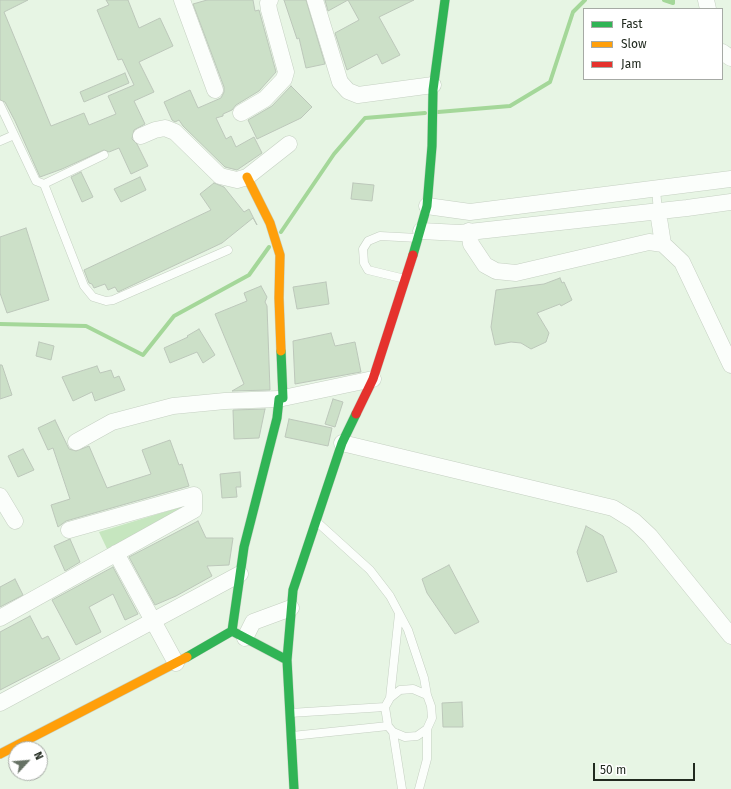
<!DOCTYPE html>
<style>
body{margin:0}
#map{position:relative;width:731px;height:789px;overflow:hidden;background:#e7f5e4;font-family:"Fira Sans",sans-serif}
canvas{display:block}
.legend{position:absolute;left:583px;top:8px;width:140px;height:72px;box-sizing:border-box;background:#fff;border:1px solid #a6aaa5;margin:0;padding:5px 7px;list-style:none;font-size:12px;color:#212a1f}
.legend li{display:flex;align-items:center;gap:8px;height:20px}
.legend b{width:20px;border:1px solid #a6aaa5}
.north{position:absolute;left:8px;top:741px;width:40px;height:40px;box-sizing:border-box;background:#fff;border:1px solid #a6aaa5;border-radius:50%;rotate:64deg;font-size:11px;font-weight:700;line-height:16px;text-align:center;color:#212a1f}
.north::after{content:'';display:block;margin:auto;width:14px;height:18px;background:#667164;clip-path:polygon(50% 0,100% 100%,50% 72%,0 100%)}
.scale{position:absolute;left:593px;top:763px;width:102px;height:18px;box-sizing:border-box;border:2px solid #212a1f;border-top:0;padding-left:5px;font-size:12px;line-height:14px;white-space:nowrap;color:#212a1f;-webkit-text-stroke:3px #fff;paint-order:stroke}
</style>
<div id="map">
<canvas width="731" height="789"></canvas>
<ul class="legend">
<li><b style="height:5px;background:#30b455"></b>Fast</li>
<li><b style="height:5px;background:#ff9f0a"></b>Slow</li>
<li><b style="height:5px;background:#e5322d"></b>Jam</li>
</ul>
<div class="north">N</div>
<div class="scale">50 m</div>
</div>
<script>
const g = document.querySelector('canvas').getContext('2d');
g.lineJoin = 'round';
function fill(path, color) { g.fillStyle = color; g.fill(path, 'evenodd'); }
const shape = rows => new Path2D(rows.map(r => 'M' + r).join(''));
function trace(path, color, width, dash) { g.strokeStyle = color; g.lineWidth = width; g.lineCap = dash ? 'butt' : 'round'; g.setLineDash(dash || []); g.stroke(path); }
fill(shape([
 [184,506,109,553,99,532]
]), '#c6e6bf');
trace(shape([
 [664,0,673,3,673,0],
 [438,112,510,106,550,82,573,12,585,0],
 [281,232,334,154,365,118,425,113],
 [0,324,86,326,143,355,174,316,249,275,269,247]
]), '#a4d799', 4);
const building = shape([
 [0,0,28,0,4,12,51,126,84,113,89,125,116,114,108,96,134,85,122,59,118,60,97,10,109,5,106,0,128,0,139,28,160,18,173,46,139,62,154,92,134,101,145,124,134,130,132,139,137,144,148,166,131,174,119,148,109,152,104,150,62,169,40,177,15,121,5,102,0,100,0,0],
 [207,0,253,0,255,11,259,10,276,72,259,91,236,105,232,110,223,114,223,116,216,118,226,139,231,136,236,147,254,137,262,153,237,170,225,167,183,126,179,120,175,122,172,120,164,102,190,90,198,108,221,98,224,92,224,87,193,4,207,0],
 [284,0,306,0,325,64,306,68,299,38,297,39,284,0],
 [325,0,414,0,379,17,400,55,382,64,377,54,347,70,335,33,359,20,348,0,328,11,325,0],
 [125,73,129,83,84,102,80,92,125,73],
 [291,86,312,107,301,118,257,139,248,120,272,106,291,86],
 [81,172,93,197,82,202,71,177,81,172],
 [140,177,146,190,121,202,114,189,140,177],
 [214,183,224,187,244,212,249,209,257,225,253,218,222,243,118,292,115,287,108,290,105,284,94,288,92,284,89,283,84,270,211,210,200,194,214,183],
 [353,183,374,185,372,201,351,199,353,183],
 [26,228,49,300,7,313,0,293,0,237,26,228],
 [560,278,562,283,564,282,572,300,561,306,560,304,537,313,549,333,546,342,531,349,521,343,511,342,495,345,491,327,496,290,544,284,560,278],
 [326,282,329,304,297,309,293,287,326,282],
 [261,286,267,297,265,302,267,306,270,390,232,391,244,384,215,314,247,301,244,293,261,286],
 [199,329,215,355,203,363,197,352,170,363,164,348,188,337,187,336,199,329],
 [331,333,335,346,355,342,361,372,295,384,293,341,331,333],
 [39,342,54,346,51,360,36,356,39,342],
 [0,365,2,365,12,395,0,399,0,365],
 [97,366,100,373,111,370,114,378,119,376,125,390,95,401,92,392,73,401,62,377,97,366],
 [333,399,343,402,335,427,325,424,333,399],
 [265,409,259,438,234,439,233,410,265,409],
 [289,419,332,428,328,446,285,437,289,419],
 [55,420,69,449,76,451,89,446,107,488,151,474,142,450,170,440,179,465,182,464,189,486,66,521,58,527,51,505,70,499,53,448,48,450,38,428,55,420],
 [23,449,34,470,18,477,8,456,23,449],
 [240,472,241,487,236,487,237,497,222,498,220,474,240,472],
 [198,521,206,538,233,538,229,565,207,566,212,576,176,596,155,605,129,557,198,521],
 [586,526,603,536,617,572,587,582,577,552,586,526],
 [70,539,80,562,65,571,54,546,70,539],
 [449,565,479,622,455,634,427,593,422,579,449,565],
 [113,567,138,614,125,620,113,594,89,607,101,632,76,645,52,600,113,567],
 [15,579,23,595,0,607,0,587,15,579],
 [30,616,42,639,48,636,60,659,0,690,0,632,30,616],
 [462,702,463,727,443,727,442,703,462,702]
]);
fill(building, '#cce0c8');
trace(building, '#bcc7ba', 1);
const lane = shape([
 [0,105,36,181,44,184,104,155],
 [0,141,14,135],
 [44,184,84,286,93,297,106,301,113,300,228,250],
 [656,189,658,212],
 [405,279,368,270,364,263,363,249,368,241,380,236,418,238],
 [317,522,370,570,390,596,408,630,424,678,427,695],
 [399,614,390,698,385,707,388,726,393,732,405,737,417,736,427,729],
 [390,698,400,690,413,689,427,695,431,706,432,718,427,729,427,759,419,789],
 [290,713,385,707],
 [393,732,402,789],
 [292,736,388,726]
]);
const street = shape([
 [182,0,215,90],
 [315,0,340,82,348,91,358,95,433,85],
 [706,0,708,9],
 [722,52,731,58],
 [241,113,265,99,284,79,286,72,269,10,268,3,270,0],
 [141,136,155,130,165,128,175,132,220,176,237,180,247,177,289,144],
 [427,206,470,212,731,179],
 [658,212,663,244],
 [421,231,460,233,687,208,731,202],
 [469,231,471,244,485,265,496,271,516,273,649,242,663,244,682,262,731,365],
 [283,398,373,379],
 [76,442,112,422,173,406,225,401,279,399],
 [342,443,613,508,634,521,650,536,731,636],
 [0,496,15,521],
 [116,553,176,663],
 [0,618,194,510,194,495,69,530],
 [245,638,253,622,291,608],
 [0,703,240,574]
]);
const fast = shape([
 [413,255,427,206,432,146,433,90,445,0],
 [232,631,244,547,277,418,279,399,283,398,281,351],
 [187,657,232,631,287,660],
 [294,789,287,660,293,590,342,443,356,414]
]);
const slow = shape([
 [247,177,270,223,280,255,279,298,281,351],
 [0,754,187,657]
]);
const jam = shape([
 [356,414,373,379,413,255]
]);
trace(lane, '#c5d0c2', 9);
trace(street, '#c5d0c2', 17);
trace(fast, '#c5d0c2', 10);
trace(slow, '#c5d0c2', 10);
trace(jam, '#c5d0c2', 10);
trace(lane, '#fbfefb', 8);
trace(street, '#fbfefb', 16);
trace(fast, '#30b455', 9);
trace(slow, '#ff9f0a', 9);
trace(jam, '#e5322d', 9);
</script>
